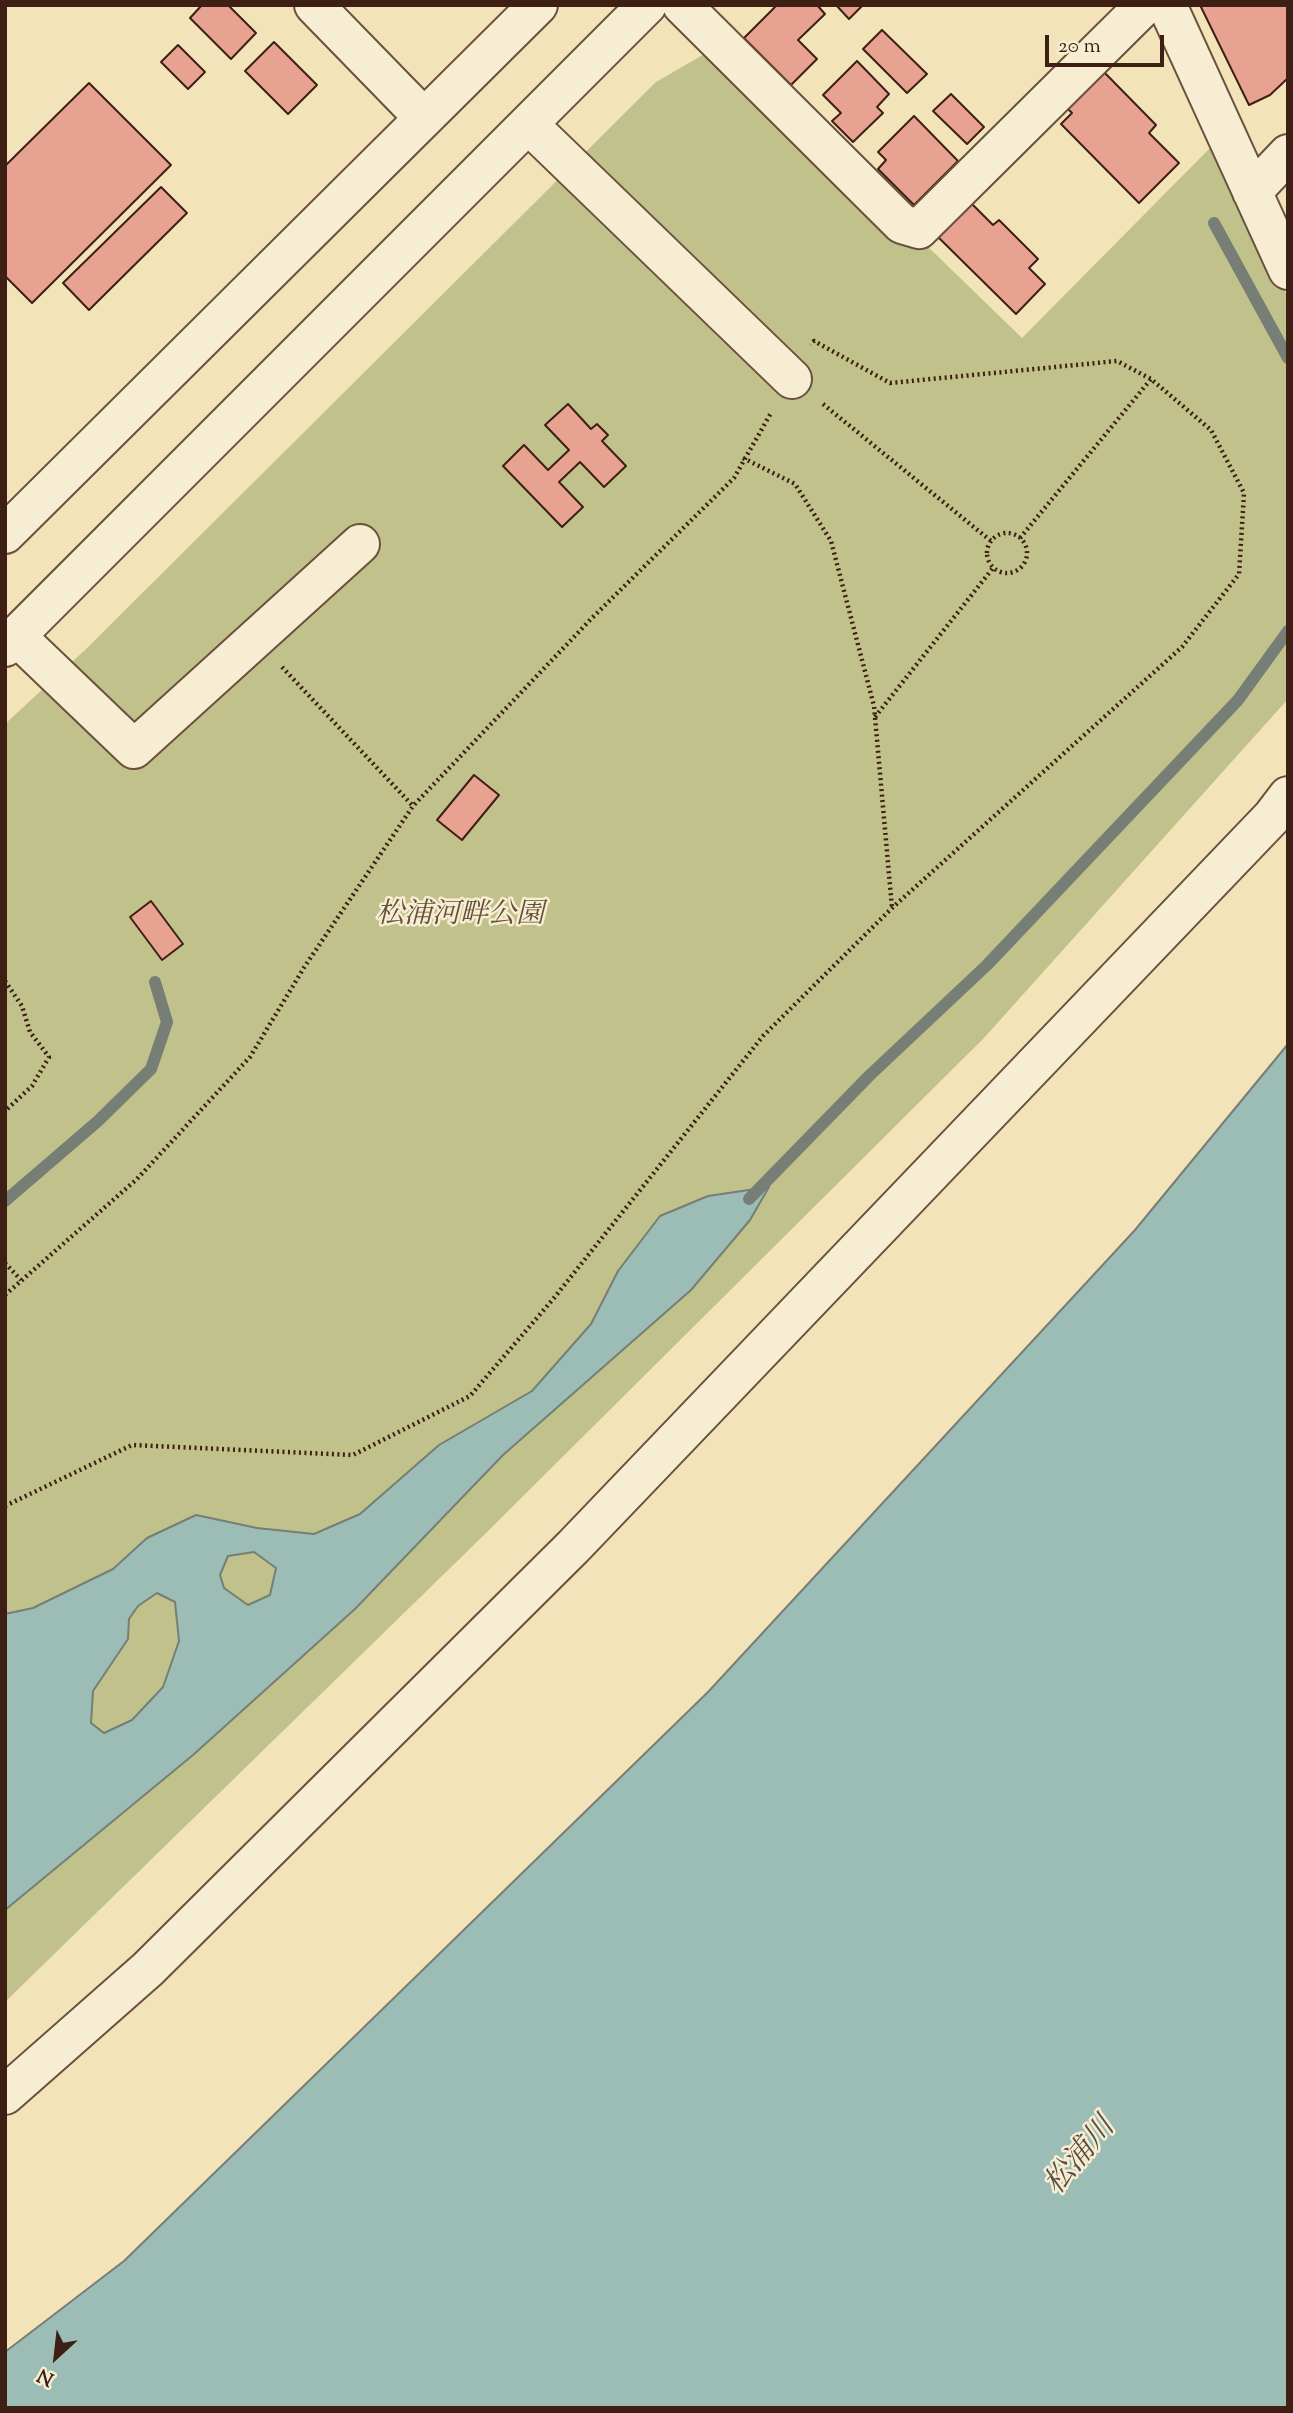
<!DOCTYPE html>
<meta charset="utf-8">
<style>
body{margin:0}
#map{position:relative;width:1293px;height:2413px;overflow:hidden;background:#f3e3b9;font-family:"Sorts Mill Goudy",serif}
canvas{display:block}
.frame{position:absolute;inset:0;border:7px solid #3e1f14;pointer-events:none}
.north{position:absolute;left:21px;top:2322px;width:70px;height:70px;-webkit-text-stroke:5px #f7edd2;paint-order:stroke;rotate:207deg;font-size:19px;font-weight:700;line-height:28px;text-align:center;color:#3e1f14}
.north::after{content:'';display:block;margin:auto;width:24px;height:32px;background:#3e1f14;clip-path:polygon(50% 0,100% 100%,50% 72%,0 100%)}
.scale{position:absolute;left:1045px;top:35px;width:119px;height:32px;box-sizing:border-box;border:4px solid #3e1f14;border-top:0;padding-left:9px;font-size:21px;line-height:24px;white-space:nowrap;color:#3e1f14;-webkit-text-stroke:5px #f7edd2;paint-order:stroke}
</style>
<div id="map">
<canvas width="1293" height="2413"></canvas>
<div class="frame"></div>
<div class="north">N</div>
<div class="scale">20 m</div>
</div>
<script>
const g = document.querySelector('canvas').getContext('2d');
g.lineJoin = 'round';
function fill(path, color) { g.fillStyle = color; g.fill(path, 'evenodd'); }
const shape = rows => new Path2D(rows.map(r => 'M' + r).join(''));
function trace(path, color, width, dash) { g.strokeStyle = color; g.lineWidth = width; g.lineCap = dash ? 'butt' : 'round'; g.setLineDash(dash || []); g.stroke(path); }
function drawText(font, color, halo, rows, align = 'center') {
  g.font = font + ' "Sorts Mill Goudy","Noto Serif JP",serif'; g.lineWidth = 5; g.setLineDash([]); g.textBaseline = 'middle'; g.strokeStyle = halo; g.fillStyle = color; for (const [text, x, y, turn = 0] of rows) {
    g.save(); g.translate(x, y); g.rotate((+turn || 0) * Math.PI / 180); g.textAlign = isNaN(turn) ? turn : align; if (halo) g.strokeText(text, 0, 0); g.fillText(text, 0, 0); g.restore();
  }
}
fill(shape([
 [720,45,1022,338,1213,145,1288,298,1288,699,984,1038,483,1536,5,2002,5,724,85,650,656,82]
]), '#c1c28b');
const water = shape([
 [1288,1044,1288,2408,5,2408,5,2352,124,2261,708,1692,1135,1230,1288,1044],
 [769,1187,750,1220,691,1290,503,1455,355,1609,193,1755,5,1910,5,1614,33,1608,113,1569,147,1538,196,1515,257,1528,314,1534,360,1514,439,1445,532,1391,591,1324,618,1271,660,1216,708,1196,769,1187],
 [254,1552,276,1568,270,1595,248,1605,224,1588,220,1575,228,1556,254,1552],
 [157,1593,175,1602,179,1641,163,1687,132,1720,104,1733,91,1723,93,1691,128,1639,129,1619,138,1606,157,1593]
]);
fill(water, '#9cbdb5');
trace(water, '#767e75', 2);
trace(shape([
 [1214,223,1288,358],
 [749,1199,870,1075,987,965,1238,700,1288,631],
 [5,1201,98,1121,151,1069,167,1022,155,982]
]), '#767e75', 12);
const building = shape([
 [202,5,228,5,256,33,231,59,190,18,202,5],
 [777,5,817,5,825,14,798,40,817,59,791,85,744,38,777,5],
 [836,5,863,5,849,19,836,5],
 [1200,5,1288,5,1288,78,1270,95,1249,105,1200,5],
 [882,30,927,74,907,93,863,49,882,30],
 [274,42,317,85,288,114,245,71,274,42],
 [178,45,205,72,188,89,161,62,178,45],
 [857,61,889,94,877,107,883,113,853,142,832,121,841,113,823,95,857,61],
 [1101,69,1156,125,1149,133,1179,163,1139,203,1061,124,1072,113,1064,105,1101,69],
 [89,83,171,165,32,303,5,276,5,166,89,83],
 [951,94,984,127,967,144,933,111,951,94],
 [914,116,958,161,914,205,878,169,886,160,878,152,914,116],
 [161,187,187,213,89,310,63,283,161,187],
 [971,203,993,225,999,220,1038,259,1029,268,1045,284,1016,314,937,236,971,203],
 [568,404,591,429,597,424,608,435,602,441,626,466,604,487,580,462,559,482,583,507,562,527,503,466,524,445,548,470,569,450,545,425,568,404],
 [474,775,499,795,462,840,437,820,474,775],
 [151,901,183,944,162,960,130,917,151,901]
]);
fill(building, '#e8a292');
trace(building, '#3e1f14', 2);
const minor = shape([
 [314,5,424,118],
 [682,5,902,224,919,229,1145,5],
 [1167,5,1288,270],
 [528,124,792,379],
 [1252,192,1288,154],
 [5,534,538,5],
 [16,636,134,749,360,544],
 [5,647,647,5],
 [5,2095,148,1969,573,1547,1272,817,1288,796]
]);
trace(minor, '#6b503d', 42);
trace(shape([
 [823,404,991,541],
 [743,458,795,484,831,541,874,706,892,908],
 '987 553a20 20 0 1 1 40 0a20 20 0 1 1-40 0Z',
 [1020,538,1151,379],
 [282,667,413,806],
 [875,717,993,568],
 [5,981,22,1006,30,1032,49,1057,32,1086,5,1111],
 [5,1263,21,1280],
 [5,1295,137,1179,250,1057,305,966,413,806,592,618,734,478,771,413],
 [5,1506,132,1445,353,1455,470,1396,554,1298,763,1036,892,908,1182,647,1239,574,1244,493,1211,430,1151,379,1117,361,890,383,814,341,811,345]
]), '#3e1f14', 4.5, [2, 3.5]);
trace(minor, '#f7edd2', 38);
drawText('italic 28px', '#655038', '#f7edd2', [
 ["松浦河畔公園",460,917]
]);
drawText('italic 30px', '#5a4e44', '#f7edd2', [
 ["松浦川",1082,2158,-50]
]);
</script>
